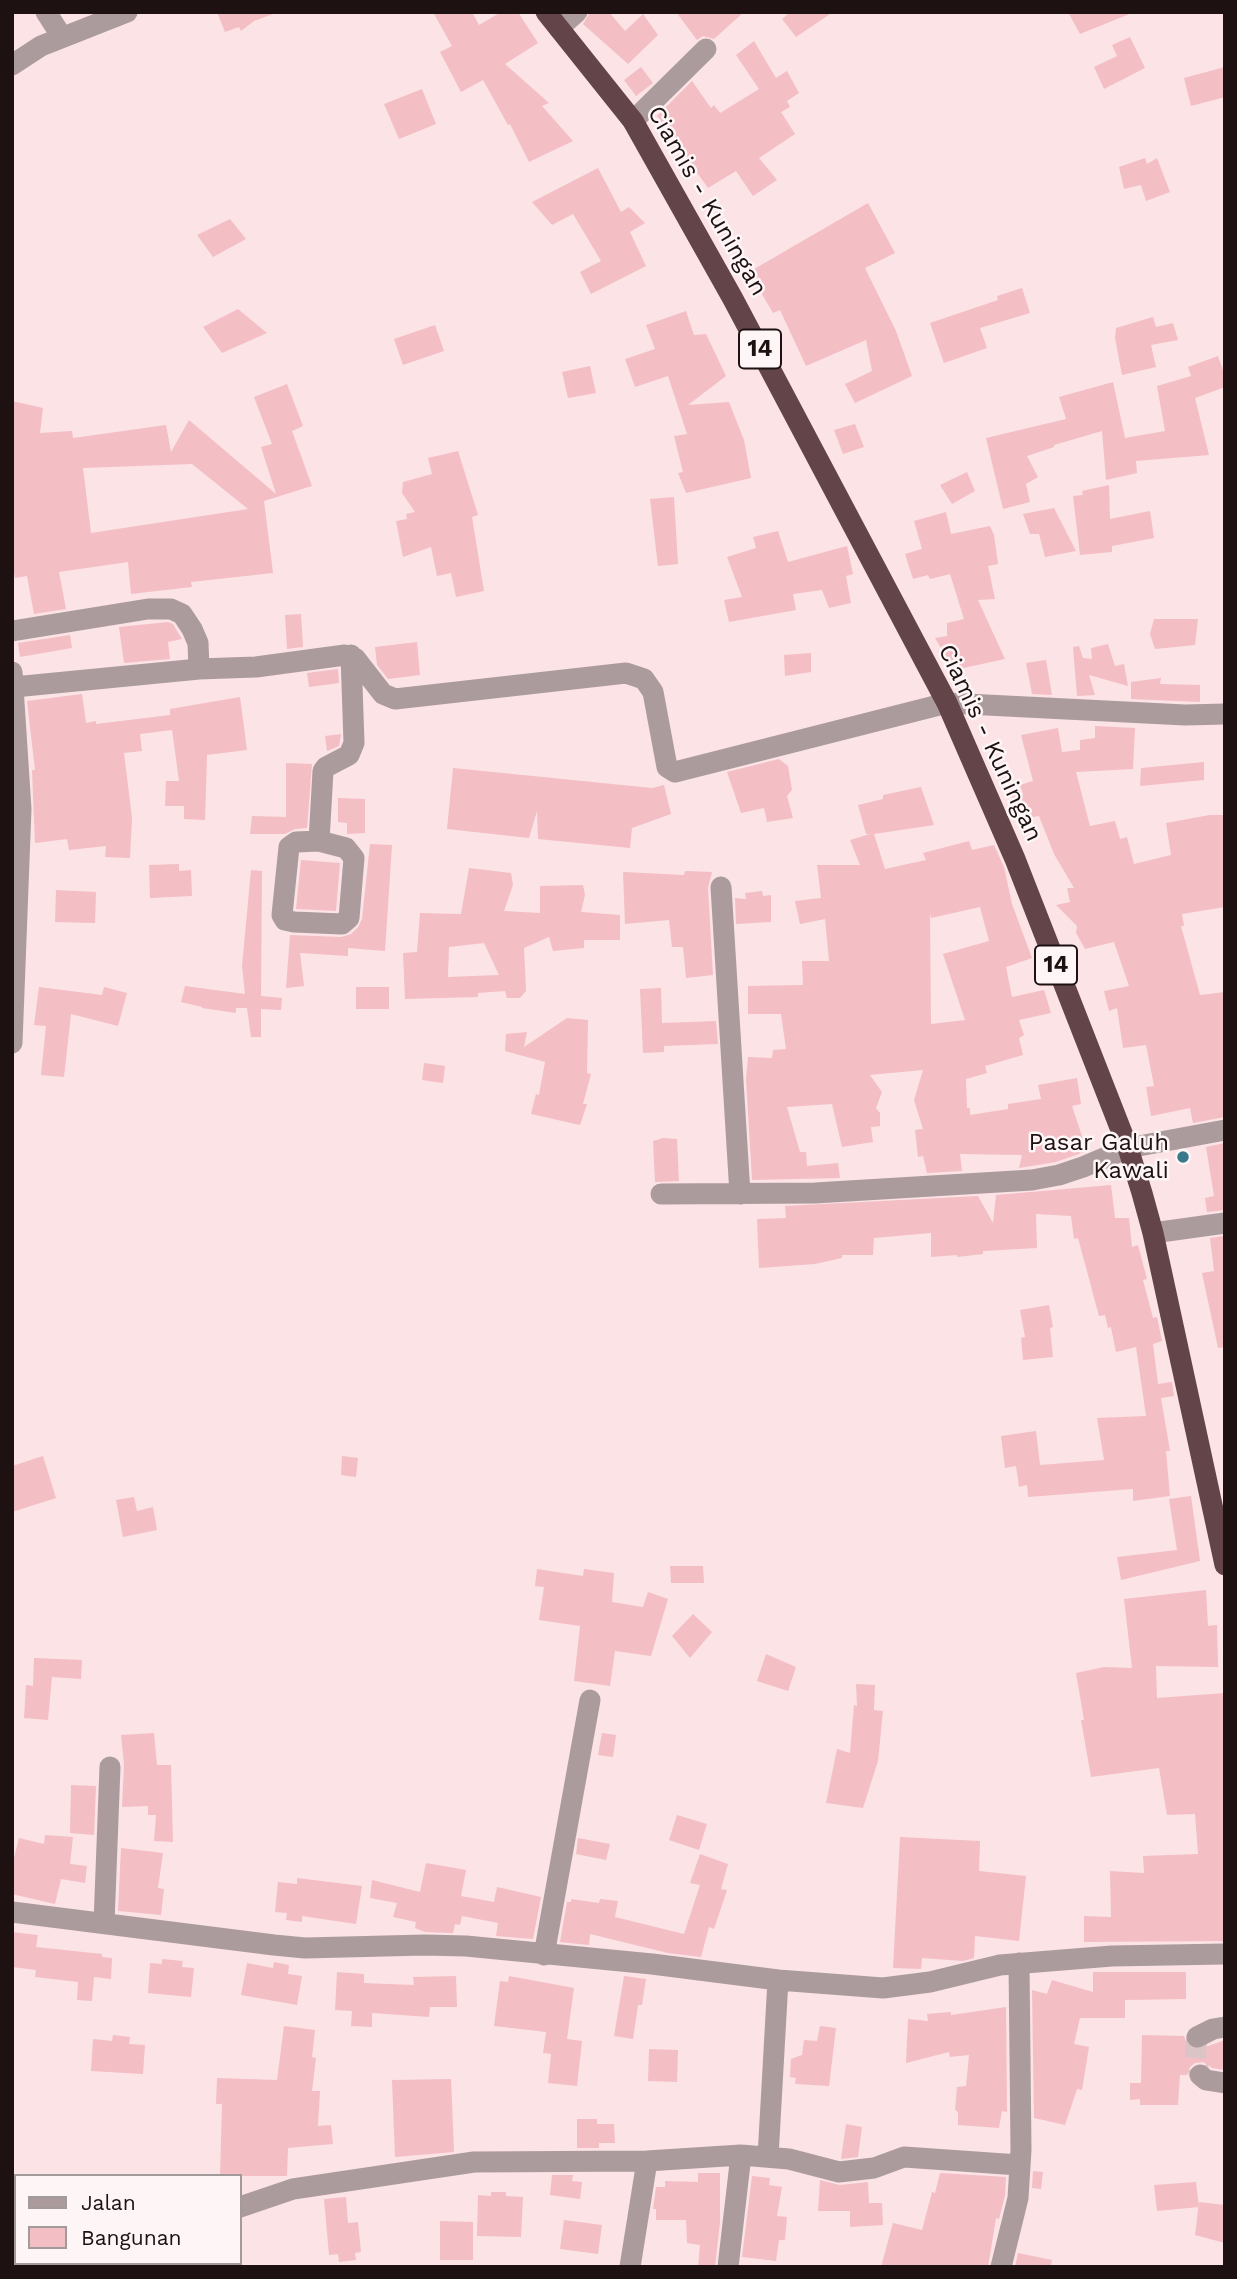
<!DOCTYPE html>
<style>
body{margin:0}
#map{position:relative;width:1237px;height:2279px;overflow:hidden;background:#fbe3e6;font-family:"Work Sans",sans-serif}
canvas{display:block}
.frame{position:absolute;inset:0;border:14px solid #1d1112;pointer-events:none}
.legend{position:absolute;left:14px;top:2174px;width:228px;height:91px;box-sizing:border-box;background:#fdf5f6;border:2px solid #a39a9b;margin:0;padding:9px 12px;list-style:none;font-size:21px;color:#1d1112}
.legend li{display:flex;align-items:center;gap:14px;height:35px}
.legend b{width:35px;border:2px solid #a39a9b}
</style>
<div id="map">
<canvas width="1237" height="2279"></canvas>
<div class="frame"></div>
<ul class="legend">
<li><b style="height:9px;background:#ac9b9d"></b>Jalan</li>
<li><b style="height:19px;background:#f4bec5"></b>Bangunan</li>
</ul>
</div>
<script>
const g = document.querySelector('canvas').getContext('2d');
g.lineJoin = 'round';
function fill(path, color) { g.fillStyle = color; g.fill(path, 'evenodd'); }
const shape = rows => new Path2D(rows.map(r => 'M' + r).join(''));
function trace(path, color, width, dash) { g.strokeStyle = color; g.lineWidth = width; g.lineCap = dash ? 'butt' : 'round'; g.setLineDash(dash || []); g.stroke(path); }
function drawText(font, color, halo, rows, align = 'center') {
  g.font = font + ' "Work Sans",sans-serif'; g.lineWidth = 5; g.setLineDash([]); g.textBaseline = 'middle'; g.strokeStyle = halo; g.fillStyle = color; for (const [text, x, y, turn = 0] of rows) {
    g.save(); g.translate(x, y); g.rotate((+turn || 0) * Math.PI / 180); g.textAlign = isNaN(turn) ? turn : align; if (halo) g.strokeText(text, 0, 0); g.fillText(text, 0, 0); g.restore();
  }
}
fill(shape([
 [217,12,273,12,273,14,254,21,241,31,239,27,225,32],
 [433,12,472,12,479,25,501,12,518,12,538,43,505,64,549,103,542,106,573,141,529,162,510,124,508,125,483,80,461,92,440,52,452,46],
 [590,12,609,12,625,31,643,14,658,35,628,64,583,24],
 [676,12,744,12,714,39,703,36,697,40],
 [790,12,833,12,796,37,782,19],
 [1068,12,1132,12,1132,13,1080,34],
 [1130,37,1145,68,1104,89,1094,67,1117,56,1112,45],
 [754,41,776,78,787,71,799,93,787,101,790,107,781,112,795,134,759,158,777,180,753,196,736,171,708,188,657,116,692,81,711,108,714,105,720,113,759,89,736,55],
 [641,67,653,83,636,96,624,80],
 [1225,67,1225,97,1191,106,1184,78],
 [422,89,436,124,399,139,384,104],
 [1145,158,1147,164,1157,158,1170,192,1146,201,1141,185,1124,189,1119,167],
 [598,168,621,212,629,207,645,223,630,232,646,266,591,294,580,272,601,261,573,214,552,225,532,202],
 [868,203,895,253,865,268,896,331,912,376,855,403,845,384,872,371,866,340,806,366,780,310,773,313,749,272],
 [230,219,246,239,213,257,197,235],
 [1022,288,1030,313,980,328,987,348,944,363,930,323,998,300,997,296],
 [238,309,267,333,222,353,203,327],
 [686,311,694,335,706,334,726,376,688,405,729,402,744,440,751,478,686,493,678,473,683,472,674,436,687,434,668,376,635,387,625,359,655,349,646,325],
 [1153,317,1156,327,1173,323,1178,340,1151,345,1156,367,1122,375,1115,338,1116,328],
 [435,325,444,351,403,365,394,339],
 [1218,356,1225,376,1225,387,1195,398,1209,455,1136,461,1137,473,1106,480,1102,431,1054,445,1054,447,1027,456,1038,477,1026,484,1030,502,1003,509,986,438,1066,419,1059,397,1113,382,1125,438,1165,431,1157,386,1191,376,1188,367],
 [590,366,596,393,568,398,562,372],
 [287,384,303,426,292,431,312,486,264,501,273,573,191,582,192,587,131,594,128,562,59,572,66,609,34,614,27,576,15,578,12,562,12,401,43,408,40,433,72,431,73,438,166,425,171,452,189,420,276,494,261,447,272,444,254,397],
 [192,464,248,509,91,533,83,468],
 [855,424,864,447,843,454,834,430],
 [458,451,478,515,472,517,484,591,456,597,451,573,437,576,431,547,403,557,396,521,407,519,406,514,415,512,402,493,403,482,432,474,428,458],
 [967,472,975,491,952,504,940,485],
 [1109,485,1110,519,1150,511,1154,538,1112,546,1112,552,1080,555,1073,496,1083,495,1082,491],
 [674,497,678,564,658,566,650,499],
 [1054,508,1076,551,1045,557,1039,534,1030,534,1023,514],
 [946,512,951,534,990,526,994,535,998,564,988,566,995,599,978,600,1005,659,954,670,935,638,947,636,947,623,964,619,950,574,930,579,928,575,913,579,905,554,922,549,914,521],
 [778,531,788,562,847,546,853,574,846,576,851,603,829,608,822,590,793,594,796,610,729,622,724,600,742,597,727,557,756,548,753,537],
 [301,614,303,647,287,649,285,615],
 [1154,619,1198,619,1195,645,1155,649,1150,634],
 [168,622,173,624,182,639,168,642,170,659,124,663,119,627],
 [70,635,72,648,20,657,18,643],
 [417,642,420,675,388,679,377,665,375,647],
 [1108,644,1115,666,1124,664,1128,686,1089,675,1095,695,1077,696,1073,647,1079,646,1083,658,1092,659,1091,648],
 [811,653,811,672,785,676,784,655],
 [1046,660,1052,695,1032,694,1026,663],
 [338,669,339,683,309,687,307,673],
 [1161,678,1160,684,1200,685,1200,702,1131,699,1131,682],
 [82,694,86,723,96,721,96,724,170,715,170,709,240,697,247,750,207,755,205,820,184,819,184,806,165,806,166,781,179,781,172,730,140,734,142,751,124,753,132,818,130,858,105,857,106,846,69,850,67,839,35,843,32,770,35,770,27,701],
 [1095,726,1135,728,1133,769,1076,772,1090,826,1115,821,1120,839,1127,837,1134,864,1171,855,1166,823,1210,815,1225,815,1225,907,1182,914,1184,926,1181,926,1200,995,1225,992,1225,1117,1193,1123,1190,1108,1151,1116,1146,1087,1154,1086,1146,1045,1123,1048,1117,1008,1109,1011,1104,991,1129,986,1114,942,1085,949,1076,933,1077,926,1056,905,1070,902,1067,888,1074,888,1054,854,1039,816,1018,820,1012,796,1023,794,1020,785,1033,781,1021,735,1058,728,1062,752,1080,750,1080,740,1095,738],
 [341,734,339,746,327,751,325,736],
 [779,759,788,766,792,790,787,796,793,818,767,822,764,808,741,813,727,772],
 [1204,762,1204,780,1140,786,1141,768],
 [286,763,312,764,307,828,295,829,285,834,250,834,252,816,286,817],
 [453,768,652,788,664,785,671,814,632,828,630,848,538,839,537,811,529,838,447,829],
 [921,787,934,825,874,834,885,869,926,860,923,853,969,841,972,850,994,845,1004,867,1012,904,1032,958,1006,967,1012,997,1044,990,1051,1013,1019,1020,1024,1035,1019,1038,1023,1055,985,1066,987,1073,966,1079,967,1108,970,1108,970,1115,1008,1109,1008,1104,1041,1099,1038,1085,1077,1078,1081,1104,1072,1106,1087,1151,1056,1162,1019,1168,1022,1155,960,1154,962,1171,927,1173,923,1156,918,1157,915,1130,923,1129,914,1100,923,1070,870,1075,882,1092,876,1108,880,1113,880,1126,871,1127,873,1142,842,1147,832,1104,787,1107,800,1152,806,1152,807,1166,838,1163,840,1178,752,1180,746,1079,748,1057,772,1058,773,1050,786,1049,781,1014,748,1014,748,986,803,985,802,961,829,961,825,919,800,924,795,901,821,898,817,865,860,865,850,840,870,834,866,834,858,805,883,799,883,795],
 [980,907,989,941,943,954,965,1020,931,1024,930,913,931,918],
 [338,798,365,799,365,833,347,834,347,823,338,822],
 [370,844,392,845,385,951,348,948,348,956,300,953,304,986,286,988,290,935,341,937,351,934,358,927,362,919],
 [301,860,340,863,336,911,296,909],
 [179,864,179,871,191,870,192,896,150,898,149,865],
 [469,868,511,873,513,885,504,911,540,913,540,886,583,885,585,895,581,912,620,915,620,940,584,940,584,948,553,951,549,937,524,948,526,991,520,998,507,998,505,991,478,993,478,997,405,999,403,953,417,952,420,913,461,914],
 [484,943,499,975,448,977,449,947],
 [251,870,262,871,261,996,282,998,281,1010,261,1009,261,1037,251,1037,247,1008,236,1008,236,1013,202,1008,202,1007,181,1002,185,986,245,994,242,966],
 [685,871,712,872,708,888,713,975,686,978,683,947,672,947,669,920,625,924,623,872,684,875],
 [56,890,96,892,95,923,55,922],
 [762,891,763,896,771,895,771,922,736,924,735,898,746,899,745,893],
 [39,987,102,995,104,987,127,993,118,1026,71,1014,64,1077,41,1075,46,1026,34,1025],
 [356,987,389,987,389,1009,356,1009],
 [661,988,662,1023,716,1021,718,1044,664,1046,664,1052,643,1053,640,989],
 [567,1018,588,1020,587,1073,591,1074,583,1104,587,1104,580,1125,531,1114,536,1094,539,1095,545,1062,505,1051,506,1034,527,1032,524,1047],
 [424,1063,445,1066,443,1083,422,1080],
 [663,1138,677,1139,679,1181,655,1182,653,1141],
 [1225,1143,1225,1210,1207,1212,1205,1198,1214,1196,1206,1147],
 [1111,1185,1115,1218,1129,1218,1132,1247,1138,1245,1147,1279,1143,1280,1153,1318,1157,1317,1162,1341,1153,1344,1158,1384,1172,1382,1174,1396,1161,1398,1170,1451,1166,1451,1170,1496,1133,1501,1133,1489,1028,1497,1027,1485,1019,1487,1016,1466,1005,1468,1001,1436,1036,1431,1040,1465,1104,1460,1097,1418,1146,1416,1136,1347,1116,1352,1111,1327,1108,1328,1105,1315,1099,1316,1078,1238,1074,1239,1071,1216,1036,1214,1037,1248,983,1251,983,1254,957,1257,957,1255,931,1257,931,1233,874,1238,873,1255,842,1255,842,1258,815,1264,759,1268,757,1219,786,1218,785,1206,978,1196,993,1223,996,1195],
 [1225,1236,1225,1347,1218,1348,1202,1273,1214,1271,1210,1238],
 [1049,1305,1053,1327,1050,1328,1053,1357,1023,1360,1021,1338,1025,1337,1020,1310],
 [43,1456,56,1498,12,1512,12,1466],
 [342,1456,358,1458,356,1477,341,1475],
 [1191,1496,1200,1561,1121,1580,1117,1557,1177,1550,1169,1499],
 [134,1497,137,1511,153,1507,157,1530,123,1537,116,1500],
 [670,1566,703,1566,704,1583,671,1583],
 [537,1569,583,1576,584,1569,614,1573,612,1602,643,1607,648,1592,668,1599,651,1656,615,1651,610,1686,574,1681,580,1626,539,1620,544,1587,535,1586],
 [1206,1590,1208,1626,1217,1625,1218,1667,1156,1666,1157,1698,1225,1693,1225,1941,1084,1942,1084,1916,1111,1917,1110,1871,1144,1873,1143,1856,1198,1854,1195,1814,1167,1815,1159,1768,1091,1777,1081,1720,1084,1720,1076,1673,1104,1667,1132,1668,1124,1599],
 [693,1614,712,1632,690,1658,672,1636],
 [766,1654,796,1667,788,1691,757,1681],
 [34,1658,82,1660,81,1679,52,1677,48,1720,24,1718,26,1685,33,1686],
 [856,1684,875,1685,874,1710,883,1711,878,1761,863,1808,826,1803,837,1749,850,1753,854,1705,857,1706],
 [154,1733,157,1765,171,1765,173,1842,154,1841,156,1815,148,1815,148,1806,122,1807,124,1765,121,1735],
 [602,1733,616,1735,613,1757,598,1755],
 [71,1785,96,1786,94,1835,70,1833],
 [677,1815,707,1824,699,1850,669,1840],
 [45,1835,73,1837,70,1864,87,1866,85,1883,61,1879,55,1904,12,1894,12,1866,19,1838,44,1844],
 [900,1837,980,1841,979,1871,1026,1876,1019,1941,975,1936,974,1958,963,1961,922,1958,921,1969,893,1968],
 [578,1838,610,1844,606,1860,576,1854],
 [121,1848,163,1853,158,1888,164,1889,161,1915,118,1911],
 [700,1854,728,1864,721,1889,727,1890,714,1929,709,1927,701,1957,668,1953,590,1934,589,1945,560,1942,567,1902,571,1902,571,1899,599,1903,600,1899,618,1901,615,1917,684,1934,700,1885,690,1883],
 [426,1863,466,1870,461,1896,494,1902,497,1887,541,1897,533,1939,496,1936,498,1923,462,1916,460,1925,455,1924,453,1933,425,1932,415,1928,416,1922,393,1917,397,1903,370,1898,372,1880,420,1892],
 [297,1878,362,1886,356,1924,302,1916,302,1922,286,1920,287,1913,275,1912,278,1882,297,1884],
 [12,1932,38,1935,36,1947,102,1954,102,1957,112,1958,111,1979,94,1977,92,2001,77,2000,78,1982,35,1977,36,1970,12,1967],
 [162,1959,183,1961,182,1967,194,1968,191,1997,148,1993,150,1963,162,1964],
 [274,1962,289,1965,288,1974,302,1976,297,2005,241,1995,247,1963,273,1968],
 [337,1972,364,1974,364,1983,414,1985,413,1977,456,1976,457,2007,430,2007,429,2017,372,2013,372,2027,351,2026,352,2011,335,2010],
 [1093,1972,1186,1972,1186,1999,1125,2000,1125,2018,1080,2018,1074,2044,1089,2047,1082,2090,1077,2089,1065,2125,1034,2118,1032,1990,1047,1994,1052,1980,1093,1992],
 [509,1976,574,1988,567,2039,582,2041,577,2086,548,2083,551,2054,543,2053,546,2032,494,2026,500,1981,508,1982],
 [624,1976,646,1979,642,2005,638,2005,633,2039,614,2036],
 [1006,2007,1007,2112,1002,2111,999,2128,958,2125,958,2112,955,2110,957,2087,966,2086,969,2055,950,2057,949,2052,906,2063,908,2019,928,2021,927,2014,951,2012,951,2015],
 [284,2026,315,2030,312,2057,316,2058,312,2091,320,2091,318,2126,331,2125,333,2144,288,2148,287,2176,220,2176,222,2104,216,2104,217,2078,277,2080],
 [820,2026,836,2028,829,2086,795,2084,796,2078,790,2077,791,2059,802,2055,804,2040,817,2041],
 [113,2035,130,2037,129,2044,145,2045,143,2074,91,2071,93,2039,112,2041],
 [1142,2035,1184,2036,1189,2048,1197,2050,1225,2040,1225,2070,1212,2068,1203,2062,1195,2063,1190,2067,1187,2075,1180,2075,1178,2105,1140,2105,1140,2099,1130,2100,1130,2083,1141,2083],
 [649,2049,678,2050,677,2082,648,2081],
 [451,2079,454,2152,395,2157,392,2080],
 [577,2119,597,2119,597,2124,614,2124,615,2143,599,2143,599,2148,577,2148],
 [846,2124,862,2127,858,2157,841,2159],
 [1033,2171,1043,2172,1041,2189,1032,2188],
 [698,2173,720,2173,720,2222,715,2267,698,2267,700,2245,687,2243,686,2220,656,2220,656,2209,653,2209,656,2187,665,2187,665,2181,698,2182],
 [940,2173,1006,2177,1005,2196,999,2219,996,2218,988,2267,881,2267,893,2223,922,2230,932,2192,935,2193],
 [552,2175,573,2175,572,2181,582,2182,580,2199,550,2195],
 [752,2176,770,2178,769,2185,782,2187,777,2216,787,2217,785,2240,779,2240,776,2261,742,2257],
 [820,2180,840,2185,868,2182,869,2203,882,2203,883,2225,850,2227,850,2211,818,2211],
 [1196,2182,1199,2207,1157,2211,1154,2185],
 [491,2192,506,2192,506,2196,523,2197,521,2237,477,2236,478,2195,491,2196],
 [346,2197,348,2223,358,2222,361,2252,355,2253,356,2260,339,2262,338,2254,329,2255,324,2199],
 [1199,2202,1225,2205,1225,2243,1195,2235],
 [564,2220,602,2225,598,2254,560,2249],
 [440,2221,473,2222,473,2260,440,2260],
 [1018,2253,1052,2260,1051,2267,1015,2267]
]), '#f4bec5');
trace(shape([
 [1197,2037,1195,2060,1200,2075]
]), '#dac4c6', 21, [21, 10]);
trace(shape([
 [46,12,62,37],
 [559,28,577,12],
 [12,65,41,46,127,12],
 [633,121,706,49],
 [12,631,148,609,171,609,182,614,192,629,198,643,199,669],
 [12,672,21,809,12,1043],
 [14,687,199,669,256,667,345,655,355,658,383,694,395,699,626,673,644,679,653,692,667,767,675,772,947,703,1185,715,1225,714],
 [319,841,346,848,354,858,349,918,342,924,294,922,285,920,282,915,289,847,296,842,319,841],
 [319,841,323,771,326,767,349,755,354,743,351,655],
 [721,887,740,1194],
 [661,1194,815,1193,1032,1180,1059,1175,1083,1167,1128,1148,1225,1130],
 [1153,1233,1225,1223],
 [12,1912,274,1945,305,1948,425,1945,466,1946,652,1964,778,1980,883,1988,930,1982,1000,1965,1112,1956,1225,1954],
 [104,1923,110,1767],
 [544,1955,590,1700],
 [1197,2037,1213,2029,1225,2027],
 [1200,2075,1206,2080,1225,2083],
 [768,2157,778,1980],
 [240,2207,293,2189,474,2162,647,2161,741,2155,789,2159,839,2172,874,2168,904,2157,1019,2165],
 [12,2235,16,2236],
 [178,2263,178,2267],
 [630,2267,647,2161],
 [728,2267,741,2155],
 [1001,2267,1018,2198,1021,2150,1019,1963]
]), '#ac9b9d', 21);
trace(shape([
 [546,12,633,121,733,299,947,703,1015,859,1128,1148,1142,1193,1153,1233,1225,1565]
]), '#634448', 21);
for (const [x, y, r, color] of [
 [1183,1157,7,"#38798c"]
]) { const dot = new Path2D(); dot.arc(x, y, r, 0, 2 * Math.PI); g.fillStyle = color; g.fill(dot); trace(dot, '#fdf5f6', 2.5); }
for (const [x, y, w] of [
 [760,349,42],
 [1056,965,42]
]) { const box = new Path2D(); box.roundRect(x - w / 2, y - 19.5, w, 39, 5); g.fillStyle = '#fdf5f6'; g.fill(box); trace(box, '#1d1112', 2); }
drawText('bold 23px', '#1d1112', null, [
 ["14",760,349],
 ["14",1056,965]
]);
drawText('24px', '#1d1112', '#fdf5f6', [
 ["Ciamis - Kuningan",707,201,60],
 ["Ciamis - Kuningan",990,743,65]
]);
drawText('24px', '#1d1112', '#fdf5f6', [
 ["Pasar Galuh",1169,1143],
 ["Kawali",1169,1171]
], 'right');
</script>
